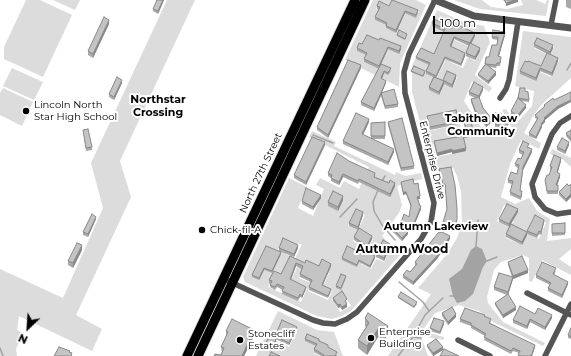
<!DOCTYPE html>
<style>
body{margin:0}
#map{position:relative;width:571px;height:356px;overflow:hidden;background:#fff;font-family:Montserrat,sans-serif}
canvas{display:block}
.north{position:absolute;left:8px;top:308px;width:40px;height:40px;-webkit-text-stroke:3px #fff;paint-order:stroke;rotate:205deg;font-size:11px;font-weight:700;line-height:16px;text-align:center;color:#000}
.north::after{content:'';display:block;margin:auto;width:14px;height:18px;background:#000;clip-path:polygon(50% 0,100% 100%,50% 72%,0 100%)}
.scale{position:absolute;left:433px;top:16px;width:72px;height:18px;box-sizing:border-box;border:2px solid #000;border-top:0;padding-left:5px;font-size:12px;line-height:14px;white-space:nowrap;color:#000;-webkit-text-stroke:3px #fff;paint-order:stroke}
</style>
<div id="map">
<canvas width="571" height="356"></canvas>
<div class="north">N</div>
<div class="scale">100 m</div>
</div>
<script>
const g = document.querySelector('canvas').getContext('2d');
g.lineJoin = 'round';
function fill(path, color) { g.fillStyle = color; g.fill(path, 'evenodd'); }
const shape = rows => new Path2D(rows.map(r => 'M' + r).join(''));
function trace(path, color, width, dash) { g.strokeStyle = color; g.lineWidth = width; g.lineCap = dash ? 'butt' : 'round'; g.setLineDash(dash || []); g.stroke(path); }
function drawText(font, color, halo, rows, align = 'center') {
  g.font = font + ' Montserrat,sans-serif'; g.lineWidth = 4; g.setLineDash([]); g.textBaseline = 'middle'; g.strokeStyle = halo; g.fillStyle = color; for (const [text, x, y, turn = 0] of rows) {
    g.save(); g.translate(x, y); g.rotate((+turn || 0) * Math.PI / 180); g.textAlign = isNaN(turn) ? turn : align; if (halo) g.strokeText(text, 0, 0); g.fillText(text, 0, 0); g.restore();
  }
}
fill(shape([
 [26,0,40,0,72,15,43,77,4,59,4,47],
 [53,0,80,0,75,10],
 [167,0,195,0,120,161,131,197,76,315,102,329,92,351,19,316,17,330,23,333,16,349,17,356,0,356,0,269,63,298,103,208,91,163],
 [373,0,416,0,426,5,400,63,399,87,345,60],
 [392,2,407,9,402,20,387,13],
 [379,4,389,8,386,13,389,15,385,25,375,20,379,10,376,9],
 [391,18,401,23,396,33,386,28],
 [367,37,377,42,372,52,369,51,366,55,357,51,359,45,362,47],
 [380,41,390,46,385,56,375,51],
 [369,52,384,59,379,69,364,62],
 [454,0,482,0,491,7,507,9,523,5,521,0,536,0,545,4,547,0,549,0,546,16,480,9],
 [437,10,464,22,484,26,490,42,475,75,492,88,489,92,472,81,464,101,481,127,506,134,512,128,502,110,506,109,516,124,532,106,534,91,515,86,523,31,571,37,571,78,541,105,532,118,524,133,541,143,539,149,521,140,510,164,501,197,515,204,529,198,537,211,550,219,547,241,571,238,571,249,559,259,571,267,571,275,542,260,532,282,529,281,529,258,523,255,501,262,494,270,487,297,488,303,503,322,545,343,543,346,493,322,479,311,459,305,435,313,422,331,444,337,444,340,421,336,428,356,388,356,431,294,418,288,448,253,457,238,462,223,461,191,457,176,453,168,433,172,412,92,412,66],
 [451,24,475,36,471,45,480,50,475,61,468,57,463,68,450,62,455,51,466,56,470,47,445,36],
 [538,39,554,46,550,56,559,60,551,77,540,72,536,81,520,74,526,62,541,69,548,55,534,48],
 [435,54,446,59,436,79,426,74],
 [447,73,457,78,452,88,444,84,439,95,429,90,434,79,442,83],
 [457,112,460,124,429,131,426,118,441,113],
 [470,122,474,136,463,138,460,124],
 [463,138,466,151,436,157,433,144],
 [504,205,518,211,511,226,526,233,533,217,546,223,539,239,527,234,522,245,506,238,510,228,497,221],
 [12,68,43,82,34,100,3,86],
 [3,88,33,102,22,126,0,115,0,93],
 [312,131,336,142,334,146,395,175,396,172,405,176,421,173,422,179,397,186,402,205,399,213,382,236,400,255,351,311,342,316,332,319,317,316,245,282,243,277,289,178,307,187,298,208,313,216,324,189,316,185,320,178,340,188,344,181,359,189,369,167,309,137],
 [355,211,365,215,358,230,348,226],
 [359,229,370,234,369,237,373,239,368,250,353,241],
 [283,240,295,244,302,244,295,259,278,250],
 [382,242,391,246,384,262,376,259,371,269,361,264,366,253,375,257],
 [273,251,281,254,272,273,264,270],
 [299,263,292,278,283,273],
 [306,263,315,267,309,282,299,278],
 [318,268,329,273,324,284,313,279],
 [274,274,307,289,301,302,268,287],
 [312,283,332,292,328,300,308,291],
 [343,293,351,306,340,312,332,300],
 [552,149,571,158,571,167,562,159,550,154],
 [278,311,317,330,334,332,343,356,337,356,337,354,328,349,329,346,320,342,314,353,320,356,256,356],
 [280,328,295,335,289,347,274,340],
 [269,339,277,343,272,352,264,348]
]), '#dcdcdc');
fill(shape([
 [476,246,482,249,487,261,483,267,473,294,465,301,457,303,453,296,449,279,462,269,471,250]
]), '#a3a3a3');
trace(shape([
 [567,70,571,63],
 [313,135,333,143],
 [382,181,385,176],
 [378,190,373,202,374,211,382,225,395,240],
 [340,217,357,199],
 [476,246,478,220],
 [487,261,497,257],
 [399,282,423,302,429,311],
 [450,296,453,296],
 [413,337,421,338],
 [0,348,3,356],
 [398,356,413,337,425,315,443,298]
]), '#a3a3a3', 1.5);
const primary = shape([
 [187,356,355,0],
 [198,356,365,0]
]);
trace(primary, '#dbdbdb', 11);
trace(shape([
 [551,25,556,0],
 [500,98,506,89,509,80,518,22],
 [571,116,560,123,552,134,532,184,535,197,545,209,557,214,571,212],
 [224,279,313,320,323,323,335,324,347,319,357,312,421,239,431,222,434,203,405,93,404,72,409,54,435,0],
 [527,293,571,315],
 [458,340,490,356],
 [545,356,571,304]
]), '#555', 5.5);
trace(shape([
 [435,0,474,16,571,28]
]), '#555', 7);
trace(primary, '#000', 9);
fill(shape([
 [157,0,164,0,158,14,153,11,153,9],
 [566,0,571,0,571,9,566,7],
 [377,6,389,6,418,13,416,18,405,13,396,33,386,28,386,25,375,20,375,17,379,10,377,9],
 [432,23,449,26,475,36,471,44,480,51,475,60,466,56,466,53,469,46,454,39,451,47,465,56,461,66,445,59,436,78,443,81,456,78,452,88,444,84,439,95,429,90,429,87,433,77,426,74,426,71,429,65,416,59,416,57,434,54,444,32,432,26],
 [109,24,93,58,88,55,88,51],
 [397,35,407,35,405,40,397,36],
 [505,35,499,56,501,60,500,66,497,66,496,68,490,67,496,75,488,84,478,76,478,74,485,64,497,45,498,40,492,39,492,37],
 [379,40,401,49,399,54,388,49,379,68,391,71,388,75,384,73,382,79,386,83,382,92,398,104,398,107,385,109,381,96,374,111,361,105,361,102,379,69,364,62,364,59,366,55,357,51,357,48,362,44],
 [534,44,553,48,550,54,558,61,552,76,540,71,536,81,520,74,520,71,541,66,547,54,534,47],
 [361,68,328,138,317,130,317,127],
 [411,71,425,73,423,77,411,72],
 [122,83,114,100,109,97,109,94],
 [520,88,525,91,529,100,529,102,521,101,526,108,517,119,511,114,511,111,518,98],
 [483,90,479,98,483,108,492,122,486,127,475,113,471,102,471,99,475,98,469,95,469,92],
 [554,100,558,109,545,120,545,122,542,125,542,127,536,139,529,136,529,133,537,119,535,118,535,115,544,107,544,105],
 [495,113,506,120,508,120,508,128,505,128,505,130,499,130,499,127,495,127],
 [427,116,459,121,459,124,430,130,427,118],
 [464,121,474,136,464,138,466,151,452,154,452,152,437,156,434,144,434,141,463,136,462,130,465,129],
 [369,122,363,135,371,139,371,123,385,122,385,139,372,139,394,152,388,165,343,144,343,141],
 [388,122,414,166,414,169,401,171,388,125],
 [83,130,92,147,92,150,86,151],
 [571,130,571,142,566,136,566,133],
 [325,145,306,185,294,178,294,175],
 [569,145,565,154,557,150,557,147],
 [528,147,532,152,523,170,520,191,522,194,521,200,510,195,512,184,508,183,508,180,517,174,518,168,515,166,515,164,521,159,523,155,519,153,519,150,529,147],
 [349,161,375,176,375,177,395,186,390,197,359,182,358,184,343,177,339,185,331,181,331,178,328,176,328,173],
 [561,161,557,173,560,177,557,185,558,185,558,194,547,194,545,180,549,175,551,170,550,169,550,166],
 [439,169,457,208,457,223,452,232,445,230,445,226,443,225,443,222,447,210,445,187,443,187,439,171],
 [401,182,414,184,420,199,418,199,420,206,421,209,413,228,410,227,408,231,408,234,402,241,392,231,392,228,400,226,409,217,411,207,406,194,403,195],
 [571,184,571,197,566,202,559,195,559,192],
 [321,198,313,210,302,204,302,201],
 [343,200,338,211,328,206,328,202],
 [518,212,511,224,527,235,522,245,506,237,506,234,509,227,499,222,499,219],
 [363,215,358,229,372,239,367,249,354,240,354,237,358,230,349,226,349,223],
 [96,219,88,237,83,235,83,232],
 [544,222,541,235,539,234,537,238,527,234,527,231],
 [565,223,565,235,552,236,552,224],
 [450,239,437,259,413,285,403,278,403,275,410,272,415,266,415,262],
 [390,247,384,261,376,257,376,254],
 [279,248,298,248,294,257,279,251],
 [82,250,73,268,68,265,68,261],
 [281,254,272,273,264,270,259,280,252,277,252,275],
 [364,254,375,258,370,268,359,262,357,267,342,260,342,258],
 [290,256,305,263,319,266,331,266,323,285,331,292,328,298,309,290,309,287,311,282,300,277,300,274,302,269,296,266,291,279,306,289,302,298,300,297,298,301,282,294,283,290,277,287,275,290,270,287,271,284,269,283,269,280,281,274],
 [508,262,528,273,513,279,508,295,516,310,503,318,495,305,495,303,507,295,494,290,494,287,512,277,508,265],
 [556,271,554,275,568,284,562,298,548,291,548,288,550,285,536,278,536,275],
 [346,278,341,290,336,288,336,286],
 [398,297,417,304,414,308,398,298],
 [333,298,347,302,346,303,347,307,342,310,340,307,338,308,333,301],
 [442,313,456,317,448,325,442,316],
 [535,314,552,318,545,330,530,322,527,329,513,323,513,320],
 [485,316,491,322,490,323,535,347,532,356,518,356,519,353,513,351,511,354,484,340,485,336,471,328,471,326,460,322,460,319],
 [365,318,388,326,388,334,385,339,378,337,367,355,358,348,358,340,366,327,365,326],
 [444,324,440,334,430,331,430,328],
 [571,328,571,339,568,338,568,335],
 [297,329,289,345,275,339,275,336],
 [226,331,254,336,244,356,221,355,222,353,221,347,226,337],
 [305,339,319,341,337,355,337,356,321,356,314,352,314,349,316,346,305,341],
 [276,342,272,352,265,348,265,345],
 [427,345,443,350,433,356,427,347]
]), '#a9a9a9');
fill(shape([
 [163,0,164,0,158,14,158,11],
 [515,0,518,0,518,2,506,6,506,3],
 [405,11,405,13,396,33,396,30],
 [109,20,109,24,93,58,93,54],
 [505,32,505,35,498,59,498,56],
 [475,33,475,36,470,46,470,43],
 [454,37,454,39,450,49,450,46],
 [553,45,553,48,550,55,550,52],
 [401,46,401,49,399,54,399,51],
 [388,47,388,49,379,69,379,66],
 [480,48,480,51,475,60,475,57],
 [465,53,465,56,461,66,461,64],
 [445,57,445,59,436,78,436,76],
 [558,58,558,61,552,76,552,73],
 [361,65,361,68,328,138,328,135],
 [540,68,540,71,536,81,536,78],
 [384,71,384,73,381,81,381,78],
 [496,72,496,75,488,84,488,81],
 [456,75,456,78,452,88,452,85],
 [122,80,122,83,114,100,114,97],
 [386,81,386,83,374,111,374,108],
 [444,81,444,84,439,95,439,92],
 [483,87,483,90,479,99,479,96],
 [571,100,571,102,558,109,545,120,545,122,542,125,542,127,536,139,536,137,544,118,558,106],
 [526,105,526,108,517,119,517,116],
 [369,119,369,122,362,137,362,134],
 [492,119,492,122,486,127,486,124],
 [474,133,474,136,463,138,463,135],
 [325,142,325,145,306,185,306,182],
 [569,142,569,145,565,154,565,151],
 [466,148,466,151,452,154,452,151],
 [394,149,394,152,388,165,388,162],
 [452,149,452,152,437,156,437,153],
 [532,149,532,152,523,170,520,193,523,167],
 [561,158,561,161,557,175,557,172],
 [343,174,343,177,339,185,339,182],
 [560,174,560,177,556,188,556,185],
 [395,183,395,186,390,197,390,194],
 [403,192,406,192,406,194,403,195],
 [571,194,571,197,566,202,566,199],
 [321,195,321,198,313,210,313,207],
 [343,196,343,200,338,211,338,207],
 [420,196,420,199,417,199,417,197],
 [421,206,421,209,413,228,413,226],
 [518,209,518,212,509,227,509,224],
 [363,212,363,215,358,230,358,227],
 [96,217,96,219,88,237,88,234],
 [457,220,457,223,452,232,452,230],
 [544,220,544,222,541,235,541,232],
 [410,224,410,227,408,232,408,234,402,241,402,238],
 [527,232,527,235,522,245,522,242],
 [372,236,372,239,367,249,367,246],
 [450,236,450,239,437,259,413,285,413,282],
 [390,244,390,247,384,261,384,258],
 [82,245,82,250,73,268,73,263],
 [298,245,298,248,294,257,294,254],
 [281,252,281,254,272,273,272,271],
 [375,256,375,258,370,268,370,266],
 [296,263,296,266,290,282,290,279],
 [331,264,331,266,322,287,322,285],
 [264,268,264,270,259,280,259,278],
 [528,270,528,273,513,279,508,295,508,292,513,278,513,276],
 [568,282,568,284,562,298,562,295],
 [306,287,306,289,302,298,302,296],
 [340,304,340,307,338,308,338,305],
 [347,304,347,307,342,310,342,307],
 [516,307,516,310,503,318,503,315],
 [456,314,456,317,448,325,448,322],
 [552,315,552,318,545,330,545,327],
 [530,319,530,322,527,329,527,326],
 [444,321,444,324,440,334,440,332],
 [388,326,388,334,385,339,385,330],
 [297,327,297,329,289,345,289,343],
 [378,329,378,337,367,355,367,346],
 [254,330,254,336,244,356,242,356],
 [276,339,276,342,272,352,272,349],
 [535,345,535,347,532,356,530,356],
 [443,347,443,350,433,356,433,353]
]), '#898989');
const building = shape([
 [157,0,163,0,158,11,153,9,157,0],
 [392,0,418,10,416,15,405,11,396,30,386,26,387,23,375,17,380,7,377,6,379,1,389,6,392,0],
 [504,0,515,0,506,3,504,0],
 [104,17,109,20,93,54,88,51,104,17],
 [434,19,449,26,451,22,475,33,470,43,454,37,450,46,465,53,461,64,445,57,436,76,426,71,430,63,416,57,421,48,434,54,445,29,432,23,434,19],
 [399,30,407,34,405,39,397,35,399,30],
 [493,30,505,32,498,56,501,57,500,63,497,63,496,65,485,64,486,57,489,57,492,45,497,45,498,37,492,37,493,30],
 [367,35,379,40,380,38,401,46,399,51,388,47,379,66,364,59,367,53,357,48,359,43,362,44,367,35],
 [537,38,553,45,550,52,534,44,537,38],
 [470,43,480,48,475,57,466,53,470,43],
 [547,53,558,58,552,73,540,68,536,78,520,71,525,61,528,62,528,61,541,66,547,53],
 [348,60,361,65,328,135,317,127,348,60],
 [381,64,391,68,388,73,384,71,381,78,386,81,381,93,394,89,398,104,385,106,381,93,374,108,361,102,381,64],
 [486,64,496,72,488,81,478,74,486,64],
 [414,66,425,71,423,76,411,71,414,66],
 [447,71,456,75,452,85,443,80,447,71],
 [117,77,122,80,114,97,109,94,117,77],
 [434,77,444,81,439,92,429,87,434,77],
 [474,82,483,87,479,96,469,92,474,82],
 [520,88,525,88,525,91,528,92,529,100,518,98,520,88],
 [571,92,571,100,558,106,544,118,545,119,541,124,542,124,536,137,529,133,538,118,535,115,545,106,544,105,553,98,554,100,571,92],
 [479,97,483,108,492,119,486,124,475,110,471,99,479,97],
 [518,98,526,105,517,116,511,111,518,98],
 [456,110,459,121,430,127,427,116,456,110],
 [356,113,369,119,362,134,394,149,388,162,343,141,356,113],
 [495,113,501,113,501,118,506,118,506,120,508,120,508,125,505,125,505,127,499,127,499,124,495,124,495,113],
 [402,118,414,166,401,168,388,122,402,118],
 [470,119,474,133,463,135,462,130,466,129,464,121,470,119],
 [385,122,385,136,371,136,371,123,385,122],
 [88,129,92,147,86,148,83,130,88,129],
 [571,130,571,139,566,133,571,130],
 [463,136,466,148,452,151,452,149,437,153,434,141,463,136],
 [312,137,325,142,306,182,294,175,312,137],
 [562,138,569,142,565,151,557,147,562,138],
 [523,141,529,144,527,147,532,149,523,167,520,191,522,191,521,197,510,192,513,181,508,180,511,172,517,174,519,165,515,164,518,158,521,159,524,152,519,150,523,141],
 [337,153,349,161,375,173,374,177,389,183,390,180,395,183,390,194,359,179,358,181,343,174,339,182,331,178,332,175,328,173,337,153],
 [554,155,561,158,557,172,560,174,556,185,558,185,558,191,547,191,545,180,547,175,549,175,552,167,550,166,554,155],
 [451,167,455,185,457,208,457,220,452,230,445,227,446,223,443,222,447,209,445,184,443,184,439,169,451,167],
 [413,179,414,184,418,183,420,196,417,197,420,206,421,206,413,226,410,224,407,231,408,232,402,238,392,228,395,224,400,226,404,214,409,217,411,205,406,192,403,192,401,182,413,179],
 [567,184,569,186,571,184,571,194,566,199,559,192,567,184],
 [306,188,321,195,313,207,302,201,306,188],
 [333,191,343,196,338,207,328,202,333,191],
 [507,204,518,209,509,224,499,219,507,204],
 [356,209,363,212,358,227,349,223,356,209],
 [92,214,96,217,88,234,83,232,92,214],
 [535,215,544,220,541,232,539,231,537,235,527,231,535,215],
 [565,223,565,233,552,233,552,224,565,223],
 [511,224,527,232,522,242,506,234,511,224],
 [359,228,372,236,367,246,354,237,359,228],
 [442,232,450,236,437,256,413,282,403,275,407,270,410,272,417,264,415,262,438,233,442,232],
 [283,238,298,245,294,254,279,248,283,238],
 [383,240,390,244,384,258,376,254,383,240],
 [77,243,82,245,73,263,68,261,77,243],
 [266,246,281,252,272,271,264,268,259,278,252,275,266,246],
 [347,246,364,254,366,251,375,256,370,266,359,260,357,265,342,258,347,246],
 [290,256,305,263,306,260,319,266,322,259,331,264,322,285,331,289,328,296,309,287,312,280,300,274,303,266,296,263,290,279,306,287,302,296,300,294,298,298,282,291,284,287,277,284,275,287,270,285,272,281,269,280,274,271,281,274,290,256],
 [522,256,528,270,513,276,508,262,522,256],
 [542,262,556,268,553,274,568,282,562,295,548,288,551,283,536,275,542,262],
 [499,273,513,277,508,292,494,287,499,273],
 [341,274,346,276,341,288,336,286,341,274],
 [342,291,347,299,345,301,347,304,342,307,340,304,338,305,333,298,342,291],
 [401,292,417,302,414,307,398,297,401,292],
 [508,294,516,307,503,315,495,303,508,294],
 [520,306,535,314,538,308,552,315,545,327,530,319,527,326,513,320,520,306],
 [452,307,456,314,448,322,442,313,452,307],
 [465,308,485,315,484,316,491,319,489,323,535,345,532,354,530,356,521,356,518,355,520,351,513,348,511,351,484,337,486,334,471,325,471,323,460,319,465,308],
 [368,313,388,326,385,330,378,329,367,346,358,340,369,323,365,318,368,313],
 [434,318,444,321,440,332,430,328,434,318],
 [232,319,254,330,242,356,214,356,215,354,221,355,224,348,221,347,228,332,226,331,232,319],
 [282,320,297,327,289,343,275,336,282,320],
 [571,328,571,337,568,335,571,328],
 [307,334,319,339,319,341,328,345,328,347,337,352,335,356,323,356,324,355,314,349,317,344,305,339,307,334],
 [269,336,276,339,272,349,265,345,269,336],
 [436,339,443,347,433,353,427,345,436,339],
 [59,347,70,351,69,352,72,353,71,356,54,356,59,347],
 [444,349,459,356,440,356,444,349],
 [271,352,280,356,269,356,271,352]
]);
fill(building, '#c4c4c4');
trace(building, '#898989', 1);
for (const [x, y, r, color] of [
 [26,111,4,"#000"],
 [202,230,4,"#000"],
 [371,338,4,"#000"],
 [240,340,4,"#000"]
]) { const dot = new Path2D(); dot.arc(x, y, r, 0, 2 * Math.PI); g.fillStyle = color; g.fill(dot); trace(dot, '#fff', 1.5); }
drawText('10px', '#000', '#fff', [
 ["Lincoln North",34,105],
 ["Star High School",34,117],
 ["Chick-fil-A",210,230],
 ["Enterprise",379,332],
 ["Building",379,344],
 ["Stonecliff",248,334],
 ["Estates",248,346]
], 'left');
drawText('10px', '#000', '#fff', [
 ["Enterprise Drive",432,160,76],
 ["North 27th Street",261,173,-65]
]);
drawText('bold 11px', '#000', '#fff', [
 ["Northstar",158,100],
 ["Crossing",158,113],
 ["Tabitha New",481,119],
 ["Community",481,132],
 ["Autumn Lakeview",436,227]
]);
drawText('bold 12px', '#000', '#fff', [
 ["Autumn Wood",402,249]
]);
</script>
